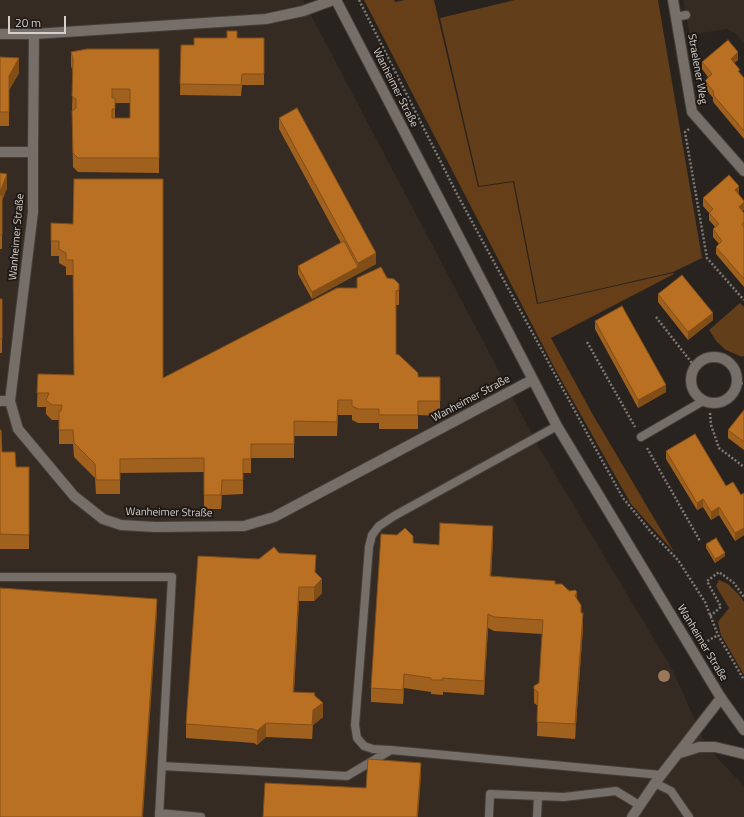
<!DOCTYPE html>
<meta charset="utf-8">
<style>
body{margin:0}
#map{position:relative;width:744px;height:817px;overflow:hidden;background:#28231e;font-family:"Titillium Web",sans-serif}
canvas{display:block}
.scale{position:absolute;left:8px;top:16px;width:58px;height:18px;box-sizing:border-box;border:2px solid #d4d0cd;border-top:0;padding-left:5px;font-size:12px;line-height:14px;white-space:nowrap;color:#d4d0cd;-webkit-text-stroke:3px #1f1915;paint-order:stroke}
</style>
<div id="map">
<canvas width="744" height="817"></canvas>
<div class="scale">20 m</div>
</div>
<script>
const g = document.querySelector('canvas').getContext('2d');
g.lineJoin = 'round';
function fill(path, color) { g.fillStyle = color; g.fill(path, 'evenodd'); }
const shape = rows => new Path2D(rows.map(r => 'M' + r).join(''));
function trace(path, color, width, dash) { g.strokeStyle = color; g.lineWidth = width; g.lineCap = dash ? 'butt' : 'round'; g.setLineDash(dash || []); g.stroke(path); }
function drawText(font, color, halo, rows, align = 'center') {
  g.font = font + ' "Titillium Web",sans-serif'; g.lineWidth = 4; g.setLineDash([]); g.textBaseline = 'middle'; g.strokeStyle = halo; g.fillStyle = color; for (const [text, x, y, turn = 0] of rows) {
    g.save(); g.translate(x, y); g.rotate((+turn || 0) * Math.PI / 180); g.textAlign = isNaN(turn) ? turn : align; if (halo) g.strokeText(text, 0, 0); g.fillText(text, 0, 0); g.restore();
  }
}
fill(shape([
 [0,0,303,0,541,451,673,671,707,747,744,786,744,817,0,817],
 [683,0,744,0,744,43,736,34,727,29,690,35]
]), '#352b22');
fill(shape([
 [515,0,658,0,702,258,673,272,538,303,514,181,479,186,440,18],
 [740,303,744,307,744,356,742,357,726,350,717,342,709,330],
 [719,580,728,584,739,595,744,602,744,675,721,635,718,622,729,608,716,586]
]), '#623e1b');
fill(shape([
 [364,0,394,0,395,2,405,0,434,0,478,187,513,182,537,304,673,273,674,274,551,338,593,415,674,552,631,504,554,367]
]), '#663e17');
const service = shape([
 [676,17,686,15],
 [641,437,703,401],
 [0,577,172,577,159,817],
 [390,750,373,749,364,746,357,738,355,725,369,547,372,535,379,526,394,516,557,426],
 [162,766,347,776,391,750,661,775],
 [655,783,671,791,689,817],
 [159,813,201,817],
 [489,817,490,794,564,797,616,791,639,805],
 [537,817,538,796]
]);
const minor = shape([
 [673,0,692,112,744,171],
 [0,34,34,34,266,19,303,11,333,0],
 [0,152,33,152,34,34],
 [33,152,33,212,10,401,18,429,74,496,103,519,121,525,155,527,244,526,274,517,532,380],
 '691 380a23 23 0 1 1 46 0a23 23 0 1 1-46 0Z',
 [0,401,10,401],
 [677,754,699,747,715,747,744,754],
 [632,817,655,783,721,698]
]);
const tertiary = shape([
 [336,0,557,426,721,698,744,730]
]);
trace(service, '#443f3b', 10);
trace(minor, '#443f3b', 12);
trace(tertiary, '#443f3b', 12);
trace(shape([
 [359,0,458,196,588,435,623,498,651,532,678,560,705,602,718,635,744,680],
 [689,129,685,132,707,258,744,300],
 [656,317,695,367],
 [587,342,635,427],
 [737,382,744,384],
 [710,413,711,425,719,448,744,467],
 [647,448,700,541],
 [710,616,721,607,707,581,719,572,734,583,744,597],
 [704,643,718,635]
]), '#7e7a76', 2.5, [2, 2]);
trace(service, '#756e69', 8);
trace(minor, '#756e69', 10);
trace(tertiary, '#756e69', 10);
g.fillStyle = '#9b785a';
for (const [x, y] of [
 [664,676]
]) { g.beginPath(); g.arc(x, y, 6, 0, 2 * Math.PI); g.fill(); }
fill(shape([
 [237,38,264,38,264,85,242,85,241,96,180,95,181,45,194,45],
 [159,49,159,173,78,172,73,167,72,111,73,111,72,110,73,73,71,66,71,52],
 [115,103,130,103,130,118,115,118],
 [0,57,19,73,9,90,9,126,0,126],
 [738,60,734,63,740,73,744,78,744,139,714,103,713,101,713,98,705,88,705,81,708,77,702,69,702,62],
 [279,118,376,264,312,299,298,274,298,266,341,243,279,129],
 [0,173,7,188,2,201,2,249,0,249],
 [739,194,744,201,744,210,742,211,744,213,744,287,716,254,716,247,719,244,713,237,713,229,715,227,709,220,709,213,703,206,703,198],
 [51,223,163,378,357,288,387,278,399,284,399,305,396,305,396,354,418,377,440,377,440,416,418,415,418,429,379,429,379,423,358,423,352,420,352,415,338,415,337,436,294,436,294,458,251,458,251,473,243,473,243,494,222,495,221,509,204,509,204,472,120,473,120,494,96,494,95,478,74,457,73,444,59,444,59,420,52,420,46,414,46,407,37,407,38,374,74,375,73,275,66,275,66,267,59,263,59,256,51,256],
 [658,294,713,320,688,340,658,302],
 [0,299,2,299,2,353,0,353],
 [595,321,666,392,638,408,595,329],
 [744,410,744,450,728,438,728,430],
 [0,430,2,452,16,467,29,467,29,549,0,549],
 [666,451,726,486,741,495,744,493,744,535,735,541,719,515,711,520,703,507,697,510,666,459],
 [493,540,491,577,555,584,577,599,581,613,583,627,575,739,537,736,538,706,534,703,534,686,539,683,542,634,494,631,488,628,484,695,443,692,443,695,431,694,431,692,404,688,403,704,371,702,371,688,413,543,439,545],
 [706,544,725,556,715,563,706,548],
 [279,553,316,573,322,593,314,601,299,601,294,692,315,695,323,717,313,725,312,739,266,737,257,745,254,743,186,738,186,724,259,559]
]), '#a0601e');
fill(shape([
 [738,52,738,60,731,66,731,59],
 [19,58,19,73,9,90,9,76],
 [7,174,7,188,0,206,0,192],
 [739,186,739,194,735,198,735,190],
 [744,202,744,210,739,214,739,207],
 [376,253,376,264,312,299,312,292,358,267,358,263],
 [713,313,713,320,688,340,688,332],
 [666,385,666,392,638,408,638,400],
 [222,480,222,495,221,509,221,495],
 [703,499,703,507,697,510,697,503],
 [719,507,719,515,711,520,711,512],
 [493,526,493,540,490,591,490,576],
 [744,528,744,535,735,541,735,533],
 [725,553,725,556,715,563,715,559],
 [322,579,322,593,314,601,314,587],
 [299,587,299,601,293,706,293,692],
 [577,592,577,606,575,596],
 [157,599,157,613,143,817,142,817],
 [583,613,583,627,575,739,575,724],
 [488,614,488,628,484,695,484,681],
 [404,674,404,688,403,704,403,690],
 [323,703,323,717,313,725,312,739,313,710],
 [266,723,266,737,257,745,257,731],
 [421,763,421,777,418,817,417,817]
]), '#824e18');
const building = shape([
 [227,31,237,31,237,38,264,38,264,74,242,74,241,85,180,84,181,45,194,45,194,38,227,38,227,31],
 [728,40,738,52,731,59,740,70,738,71,744,78,744,131,714,96,713,93,714,92,705,81,712,74,702,62,728,40],
 [87,49,159,49,159,158,78,158,73,153,72,111,76,108,76,99,72,96,73,59,71,52,87,49],
 [112,89,130,89,130,118,112,118,112,109,115,109,115,98,112,98,112,89],
 [0,57,19,58,9,76,9,112,0,112,0,57],
 [297,108,376,253,358,263,279,118,297,108],
 [0,173,7,174,0,192,0,195,2,195,2,235,0,235,0,173],
 [729,175,739,186,735,190,744,201,744,202,739,207,744,213,744,222,742,224,744,227,744,279,716,247,722,241,713,229,719,224,709,213,713,209,703,198,729,175],
 [74,179,163,179,163,378,337,288,357,288,357,278,381,267,387,278,394,279,399,284,399,290,396,291,396,354,399,355,418,373,418,377,440,377,440,401,418,401,418,415,379,415,379,409,358,409,352,406,352,400,338,400,337,422,294,421,294,444,251,444,251,459,243,459,243,480,222,480,221,495,204,495,204,458,120,459,120,480,96,480,95,464,74,443,73,430,59,430,59,411,61,411,62,405,52,405,46,400,49,393,37,393,38,374,74,375,73,260,66,260,66,253,59,249,59,241,51,241,51,223,73,224,74,179],
 [344,241,358,267,312,292,298,266,344,241],
 [682,275,713,313,688,332,658,294,682,275],
 [0,299,2,299,2,339,0,339,0,299],
 [622,306,666,385,638,400,595,321,622,306],
 [744,410,744,442,728,430,744,410],
 [0,430,1,430,2,452,15,452,16,467,29,467,29,535,0,534,0,430],
 [695,434,726,486,733,482,741,495,744,493,744,528,735,533,719,507,711,512,703,499,697,503,666,451,695,434],
 [440,523,493,526,490,576,555,581,555,584,562,584,567,589,570,591,575,590,577,592,575,596,581,605,581,613,583,613,575,724,537,722,538,692,534,689,534,686,539,683,543,620,494,617,488,614,484,681,442,678,443,680,431,680,431,678,404,674,403,690,371,688,381,534,397,535,405,528,413,536,413,543,439,545,440,523],
 [716,538,725,553,715,559,706,544,716,538],
 [274,547,279,553,316,555,315,572,322,579,314,587,299,587,293,692,315,693,314,695,323,703,313,710,312,725,266,723,257,731,254,729,186,724,198,556,259,559,274,547],
 [0,588,157,599,142,817,0,817,0,588],
 [368,759,421,763,417,817,263,817,265,783,366,788,368,759]
]);
fill(building, '#ba7023');
trace(building, '#824e18', 1);
drawText('11px', '#d4d0cd', '#1f1915', [
 ["Straelener Weg",697,69,80],
 ["Wanheimer Straße",395,88,63],
 ["Wanheimer Straße",17,237,-85],
 ["Wanheimer Straße",471,399,-28],
 ["Wanheimer Straße",169,513,1],
 ["Wanheimer Straße",702,643,59]
]);
</script>
